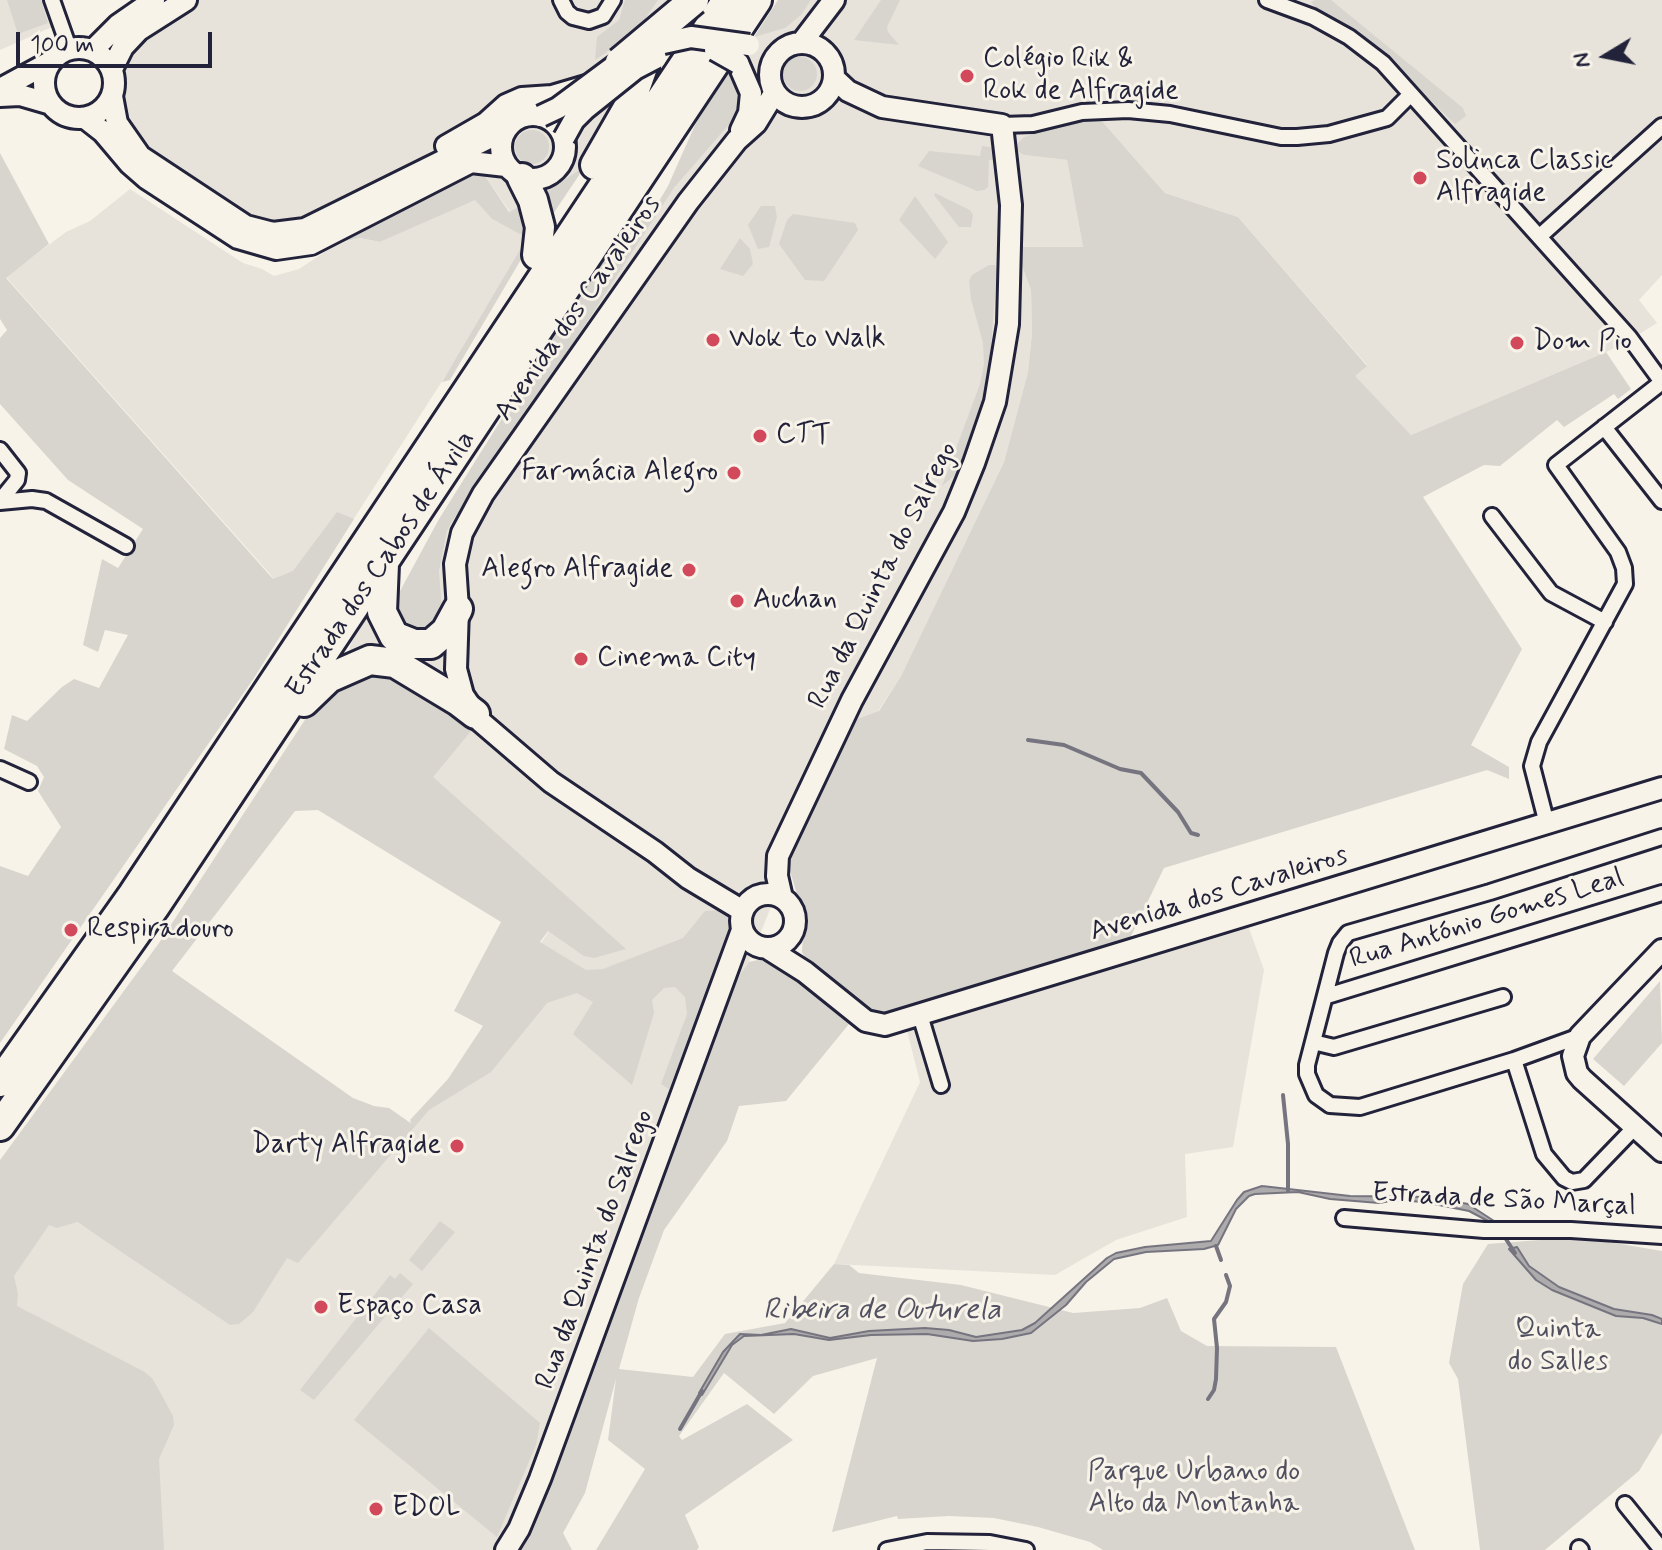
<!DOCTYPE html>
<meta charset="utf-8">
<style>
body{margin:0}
#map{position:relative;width:1662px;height:1550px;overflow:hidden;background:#f7f3e8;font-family:Mynerve,sans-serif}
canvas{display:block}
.north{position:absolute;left:1566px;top:16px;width:80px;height:80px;-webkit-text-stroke:6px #f7f3e8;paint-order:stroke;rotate:260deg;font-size:22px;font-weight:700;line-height:32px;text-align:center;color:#22223b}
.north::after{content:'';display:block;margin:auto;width:28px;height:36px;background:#22223b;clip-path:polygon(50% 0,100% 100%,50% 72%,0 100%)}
.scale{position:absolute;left:16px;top:32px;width:196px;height:36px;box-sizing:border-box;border:4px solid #22223b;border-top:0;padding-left:10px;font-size:24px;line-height:28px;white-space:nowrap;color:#22223b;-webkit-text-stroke:6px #f7f3e8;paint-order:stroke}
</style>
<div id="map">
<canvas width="1662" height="1550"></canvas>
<div class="north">N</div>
<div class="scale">100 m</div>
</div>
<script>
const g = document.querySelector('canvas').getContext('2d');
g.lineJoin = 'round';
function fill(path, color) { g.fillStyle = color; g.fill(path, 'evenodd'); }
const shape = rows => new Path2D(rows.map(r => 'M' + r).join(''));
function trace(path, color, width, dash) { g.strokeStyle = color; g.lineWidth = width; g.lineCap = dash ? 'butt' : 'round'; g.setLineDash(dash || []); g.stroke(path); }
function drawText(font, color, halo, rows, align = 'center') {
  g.font = font + ' Mynerve,sans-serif'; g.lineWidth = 6; g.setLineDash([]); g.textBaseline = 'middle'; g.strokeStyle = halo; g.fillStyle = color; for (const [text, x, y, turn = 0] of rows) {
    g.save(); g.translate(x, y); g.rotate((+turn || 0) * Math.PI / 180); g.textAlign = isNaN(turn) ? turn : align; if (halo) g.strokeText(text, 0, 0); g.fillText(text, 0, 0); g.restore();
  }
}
fill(shape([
 [0,0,43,0,52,27,0,50],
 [175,0,683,0,580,169,545,193,510,212,483,173,457,177,333,244,302,254,262,255,128,179,80,128,105,101,104,63],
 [811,0,1662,0,1662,275,1639,300,1657,323,1620,346,1411,435,1354,376,1367,365,1238,217,1165,193,1101,120,1093,118,1024,155,1067,160,1083,247,1015,247,1031,290,1032,333,1028,372,1004,462,901,676,792,844,788,864,749,962,733,984,639,1236,516,1550,0,1550,0,1236,30,1192,228,1320,450,1079,553,925,315,765,358,620,439,572,447,531,451,522,525,418,674,188,734,119,737,82,731,75,754,37,802,14],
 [130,189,243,263,262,269,274,276,299,269,337,244,360,238,380,242,475,199,492,219,528,238,489,308,294,612,270,574,6,277,66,232,90,221],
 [1241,906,1264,970,1233,1147,1185,1154,1187,1217,1116,1240,1055,1275,834,1264,920,1082,900,1003]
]), '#e7e3db');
fill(shape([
 [7,0,41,0,48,23,18,34],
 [625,0,658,0,636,32,595,60,597,37,619,20],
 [778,0,811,0,802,14,785,28,754,37],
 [881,0,900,0,887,27,888,32,899,45,854,40],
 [1315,0,1331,0,1463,108,1466,116,1455,124,1367,39,1314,6,1311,2],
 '783 74a17 17 0 1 1 34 0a17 17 0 1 1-34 0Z',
 [727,70,737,82,741,104,734,119,674,188,525,418,451,523,447,531,439,572,442,610,429,632,412,636,395,617,394,602,439,519,558,329,634,217,652,213,668,186,695,125],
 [1094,118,1101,120,1165,193,1238,217,1367,366,1355,376,1411,435,1606,352,1631,389,1618,399,1614,394,1564,427,1557,420,1500,466,1484,465,1423,497,1522,649,1471,745,1509,767,1509,779,1487,770,1164,868,1130,938,884,1012,874,1012,813,969,806,960,802,952,804,918,788,864,792,844,852,721,879,711,901,676,1004,462,1028,372,1032,333,1031,290,1015,247,1083,247,1067,160,1024,155,1016,150,1018,143,1024,137,1072,120],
 '515 147a17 17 0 1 1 34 0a17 17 0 1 1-34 0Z',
 [600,140,602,141,545,226,545,193,580,169,577,163],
 [982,146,995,148,995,160,989,160,988,187,984,190,977,191,918,166,929,151,980,156],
 [0,153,49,244,6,278,273,579,293,571,337,512,354,519,252,681,0,1043,0,866,28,876,61,827,38,791,44,777,37,766,4,749,12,715,27,721,62,687,74,679,99,688,128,635,105,630,98,652,83,645,102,559,118,568,143,529,68,480,0,404,0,338,7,330,0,319],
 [474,171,483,173,509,212,521,206,528,225,528,242,526,251,450,380,442,382,527,238,492,219,475,200,380,242,360,238,333,244,457,177],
 [935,193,970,210,973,215,971,227,959,227,934,195],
 [915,196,948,242,935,259,899,220],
 [761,206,775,206,777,217,769,247,758,249,748,225],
 [793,214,855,223,858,230,824,281,805,280,779,244,787,220],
 [740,238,750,249,753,264,743,276,720,269],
 [989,265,995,265,997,270,988,384,960,465,954,476,942,486,980,384,984,364,983,343,971,299,969,281,972,275],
 [381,668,476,725,433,777,626,949,594,958,584,956,548,931,540,942,586,970,603,969,683,938,705,911,725,910,729,920,729,944,719,962,669,1089,661,1084,687,1014,685,997,675,987,664,988,652,1000,654,1013,632,1085,573,1034,593,1002,577,993,547,1003,491,1072,429,1110,298,1263,287,1258,253,1312,239,1324,230,1325,77,1222,57,1228,49,1225,14,1276,18,1294,17,1306,143,1371,152,1378,160,1392,173,1416,174,1425,159,1459,164,1550,0,1550,0,1160,159,943,329,683],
 [318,810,501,922,454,1011,483,1026,448,1079,410,1120,412,1124,389,1108,374,1106,353,1098,172,971,295,811],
 [758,960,774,962,849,1024,786,1101,739,1106,727,1141,664,1230,639,1298,619,1369,693,1377,725,1334,785,1323,834,1264,849,1265,859,1273,961,1285,1073,1313,1140,1308,1167,1298,1181,1331,1207,1346,1336,1347,1415,1550,1103,1550,1090,1542,1038,1527,994,1518,949,1516,898,1519,897,1516,832,1532,877,1358,813,1376,774,1414,724,1373,679,1436,682,1440,747,1404,793,1440,685,1515,699,1547,697,1550,596,1550,645,1469,608,1440,616,1379,585,1493,563,1533,572,1550,516,1550,639,1236,733,984,749,962],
 [1660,981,1662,1043,1624,1086,1593,1059],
 [440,1221,455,1232,422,1271,409,1260],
 [1579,1237,1662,1251,1662,1433,1639,1471,1545,1550,1480,1550,1458,1379,1449,1363,1463,1284,1488,1244],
 [400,1273,413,1284,314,1400,300,1390,390,1275,395,1279],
 [429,1328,540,1423,536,1445,497,1537,354,1420]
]), '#d8d5cf');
const water = shape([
 [1262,1186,1350,1196,1430,1197,1468,1204,1494,1221,1488,1221,1469,1211,1424,1202,1396,1200,1379,1203,1330,1199,1298,1192,1255,1194,1249,1196,1236,1209,1218,1245,1204,1249,1146,1252,1114,1259,1086,1282,1066,1305,1031,1333,1002,1339,973,1341,927,1334,871,1335,829,1340,794,1334,744,1336,732,1345,702,1395,699,1393,723,1352,740,1334,761,1335,791,1329,830,1338,869,1331,925,1328,949,1330,976,1337,1022,1330,1035,1323,1107,1258,1116,1253,1145,1247,1211,1241,1237,1200,1244,1192,1262,1186],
 [1517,1247,1529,1266,1559,1287,1614,1309,1652,1315,1662,1319,1662,1324,1643,1318,1616,1316,1552,1290,1536,1280,1509,1249,1517,1247]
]);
fill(water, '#aeabad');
trace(water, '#76747f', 2);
trace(shape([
 [1028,740,1064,745,1120,769,1141,773,1178,812,1191,833,1198,835],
 [1283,1095,1288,1144,1288,1191],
 [1502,1233,1515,1253],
 [1216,1246,1221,1260],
 [1208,1399,1214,1390,1216,1379,1217,1348,1214,1319,1226,1302,1230,1286,1226,1275],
 [680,1429,702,1391]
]), '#76747f', 4);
const street = shape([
 [52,0,69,48],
 [561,0,567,12,573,17,589,21,603,16,613,0],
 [1267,0,1313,17,1349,37,1383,63,1629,337,1662,382],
 [1002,125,1033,124,1082,112,1128,110,1170,114,1281,137,1297,137,1329,134,1387,118,1410,95],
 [1540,236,1662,126],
 [1604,427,1662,501],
 [0,450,18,473,17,480,0,501],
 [0,502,32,499,46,501,126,546],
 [1492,516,1551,593,1605,622],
 [0,769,29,782],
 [1547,824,1532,766,1539,742,1625,584,1624,568,1618,552,1556,465,1662,382],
 [1327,996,1662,893],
 [920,1015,941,1085],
 [1580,1036,1514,1060,1360,1107,1330,1105,1316,1095,1307,1074,1307,1065,1336,953,1340,943,1348,933,1490,892,1662,837],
 [1313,1042,1334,1047,1503,997],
 [1514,1060,1544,1154,1564,1178,1572,1182,1584,1180,1635,1127],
 [1344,1218,1484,1230,1571,1230,1662,1236],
 [1625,1504,1662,1550],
 [1579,1548,1581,1550],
 [887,1550,927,1542,990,1543,1026,1550]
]);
const secondary = shape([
 [802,42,834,0],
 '770 75a32 32 0 1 1 64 0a32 32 0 1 1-64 0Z',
 '44 83a35 35 0 1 1 70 0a35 35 0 1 1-70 0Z',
 [93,50,118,25,154,0],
 [738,63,751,93,749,113,741,130],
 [112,69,123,47,139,30,186,0],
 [0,89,50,62],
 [0,96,20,95,51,104],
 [112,96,117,123,140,156,246,226,273,233,305,229,505,130],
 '501 147a32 32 0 1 1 64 0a32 32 0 1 1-64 0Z',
 [85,118,103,132,130,164,146,178,238,238,276,249,311,244,471,162,506,166],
 [446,146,486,123,506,105,522,98,552,96,586,86],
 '741 921a27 27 0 1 1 54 0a27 27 0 1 1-54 0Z',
 [782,898,777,876,778,856,852,700,954,512,974,463,995,402,1008,324,1011,205,1002,125,882,107,848,91,834,78],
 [743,911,688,878,655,852,551,782,481,722,463,695,456,669,458,609,455,564,462,533,483,494,688,202,737,140,756,123,775,92],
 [767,948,805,972,866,1021,885,1025,1662,788],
 [1662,950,1580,1036,1573,1056,1577,1073,1582,1079,1662,1151],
 [506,1550,519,1529,540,1479,742,930]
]);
const highway = shape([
 [595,165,630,104,651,44],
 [522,178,533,200,540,227,537,255],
 [384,564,382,612,394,636,414,644,431,644,446,631,458,609],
 [304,702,329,678,370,660,395,663,458,701,475,714],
 [0,1082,133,894,727,0],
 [0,1126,154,908,757,0]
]);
trace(street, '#22223b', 20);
trace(secondary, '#22223b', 26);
trace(highway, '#22223b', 34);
trace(street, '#f7f3e8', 14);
trace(secondary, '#f7f3e8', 20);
trace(highway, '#f7f3e8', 28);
const secondaryBridge = shape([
 [715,50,738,63],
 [541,116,558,108,620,62,659,44,691,37,749,45],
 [564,138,574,120,585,109,635,69,656,58]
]);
const highwayBridge = shape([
 [620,62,694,0]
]);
trace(secondaryBridge, '#22223b', 26, []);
trace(highwayBridge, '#22223b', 34, []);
trace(secondaryBridge, '#f7f3e8', 20);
trace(highwayBridge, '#f7f3e8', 28);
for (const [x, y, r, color] of [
 [967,76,8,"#d1495b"],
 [1420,178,8,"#d1495b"],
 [713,340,8,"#d1495b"],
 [1517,343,8,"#d1495b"],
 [760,436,8,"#d1495b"],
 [734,473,8,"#d1495b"],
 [689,570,8,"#d1495b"],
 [737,601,8,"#d1495b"],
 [581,659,8,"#d1495b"],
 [71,930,8,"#d1495b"],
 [457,1146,8,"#d1495b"],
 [321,1307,8,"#d1495b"],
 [376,1509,8,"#d1495b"]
]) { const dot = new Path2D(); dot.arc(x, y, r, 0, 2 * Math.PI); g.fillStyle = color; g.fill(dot); trace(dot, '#f7f3e8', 3); }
drawText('28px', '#22223b', '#f7f3e8', [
 ["Colégio Rik &",983,60],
 ["Rok de Alfragide",983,92],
 ["Solinca Classic",1436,162],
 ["Alfragide",1436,194],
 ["Wok to Walk",729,340],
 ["Dom Pio",1533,343],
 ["CTT",776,436],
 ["Farmácia Alegro",718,473,"right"],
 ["Alegro Alfragide",673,570,"right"],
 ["Auchan",753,601],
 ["Cinema City",597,659],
 ["Respiradouro",87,930],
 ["Darty Alfragide",441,1146,"right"],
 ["Espaço Casa",337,1307],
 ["EDOL",392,1509]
], 'left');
drawText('28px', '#22223b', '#f7f3e8', [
 ["Avenida dos Cavaleiros",579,309,-55],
 ["Estrada dos Cabos de Ávila",382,565,-56],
 ["Rua da Quinta do Salrego",884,576,-63],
 ["Avenida dos Cavaleiros",1219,895,-17],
 ["Rua António Gomes Leal",1487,920,-17],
 ["Estrada de São Marçal",1504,1201,3],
 ["Rua da Quinta do Salrego",596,1250,-70]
]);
drawText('28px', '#504f60', '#f7f3e8', [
 ["Quinta",1558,1331],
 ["do Salles",1558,1363],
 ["Parque Urbano do",1194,1473],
 ["Alto da Montanha",1194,1505]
]);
drawText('italic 30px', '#535263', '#f7f3e8', [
 ["Ribeira de Outurela",882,1312]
]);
</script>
